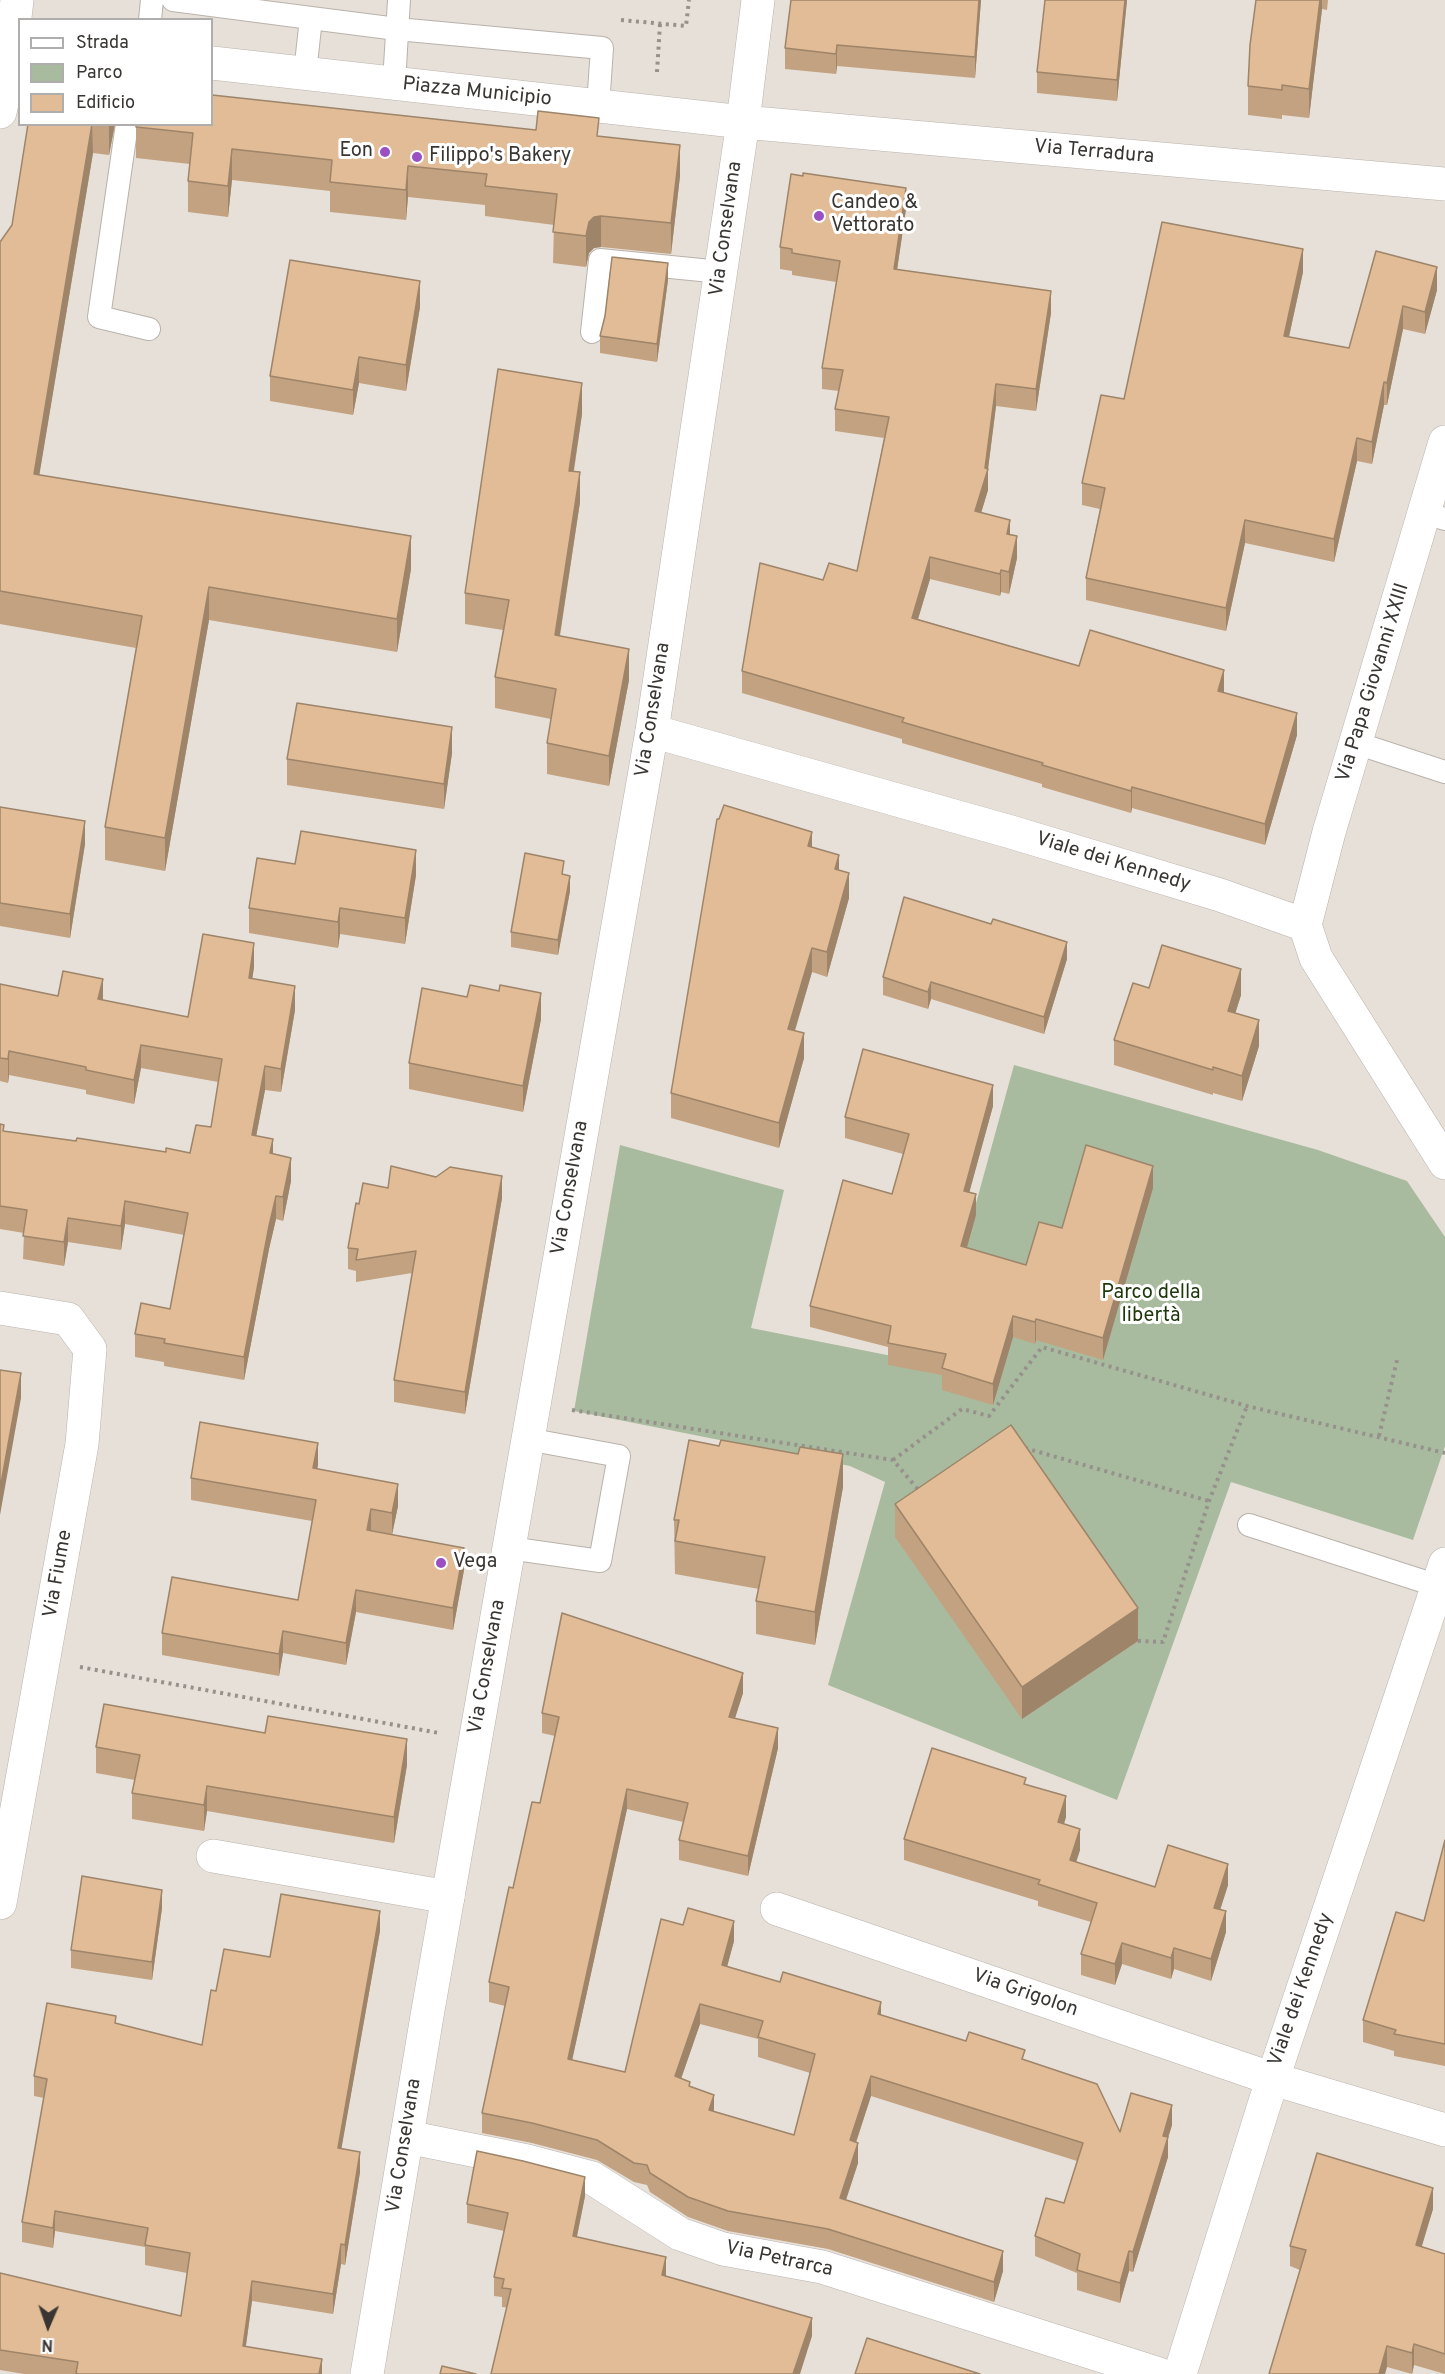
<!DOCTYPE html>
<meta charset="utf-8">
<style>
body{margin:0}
#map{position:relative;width:1445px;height:2374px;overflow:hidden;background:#e7e0d8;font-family:Overpass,sans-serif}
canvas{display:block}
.legend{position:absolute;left:18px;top:18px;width:195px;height:108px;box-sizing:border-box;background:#fff;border:2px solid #afaead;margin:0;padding:8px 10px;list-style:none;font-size:18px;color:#383532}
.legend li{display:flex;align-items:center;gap:12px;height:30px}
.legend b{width:30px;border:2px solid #afaead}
.north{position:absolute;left:18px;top:2296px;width:60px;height:60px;-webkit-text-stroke:4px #fff;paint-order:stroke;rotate:182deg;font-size:16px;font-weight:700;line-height:24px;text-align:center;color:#383532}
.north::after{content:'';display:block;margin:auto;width:21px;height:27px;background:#383532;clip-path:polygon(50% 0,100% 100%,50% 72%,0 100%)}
</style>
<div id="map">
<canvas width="1445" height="2374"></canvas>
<ul class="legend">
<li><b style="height:8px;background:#fff"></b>Strada</li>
<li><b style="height:16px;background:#a9bb9f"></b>Parco</li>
<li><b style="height:16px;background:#e1bc96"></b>Edificio</li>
</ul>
<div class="north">N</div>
</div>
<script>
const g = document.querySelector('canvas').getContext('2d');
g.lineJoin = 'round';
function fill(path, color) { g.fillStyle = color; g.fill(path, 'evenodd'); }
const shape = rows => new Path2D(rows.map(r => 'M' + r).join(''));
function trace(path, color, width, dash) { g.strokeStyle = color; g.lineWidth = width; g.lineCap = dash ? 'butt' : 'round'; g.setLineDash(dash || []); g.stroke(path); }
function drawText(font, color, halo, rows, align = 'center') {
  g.font = font + ' Overpass,sans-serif'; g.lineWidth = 6; g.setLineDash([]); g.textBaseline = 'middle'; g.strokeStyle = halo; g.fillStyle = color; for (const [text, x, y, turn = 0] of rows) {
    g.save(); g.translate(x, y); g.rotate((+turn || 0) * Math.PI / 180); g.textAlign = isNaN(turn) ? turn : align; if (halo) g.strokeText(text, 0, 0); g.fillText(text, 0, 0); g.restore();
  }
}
fill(shape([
 [1014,1065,1318,1150,1407,1181,1445,1237,1445,1446,1413,1540,1231,1482,1117,1800,828,1685,885,1482,850,1466,574,1411,620,1145,784,1190,751,1328,902,1358,947,1309]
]), '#a9bb9f');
const service = shape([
 [173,0,311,18],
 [150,20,152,0],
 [305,73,311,18,397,29,602,48,598,106],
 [394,83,399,0],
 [127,124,99,317,149,329],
 [592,332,600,260,721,272],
 [1424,513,1445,519],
 [1356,743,1445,772],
 [1249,1525,1438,1586],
 [509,1548,600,1561,619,1456,527,1439]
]);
const minor = shape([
 [0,112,8,77,17,0],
 [652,731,1011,832,1220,895,1305,925],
 [1305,925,1329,832,1445,442],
 [1305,925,1316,958,1445,1163],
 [0,1308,68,1319,90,1349,82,1444,0,1903],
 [213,1856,448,1897],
 [777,1909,1273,2079,1445,2130],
 [407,2137,527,2161,592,2178,680,2234,723,2249,822,2267,1159,2374],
 [1180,2374,1265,2102,1445,1564]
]);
const secondary = shape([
 [0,36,20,39],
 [212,63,743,122,1445,184],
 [367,2374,427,2016,652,731,743,122,758,0]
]);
trace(service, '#b9b2ab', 24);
trace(minor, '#b9b2ab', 34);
trace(secondary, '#b9b2ab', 34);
trace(shape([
 [621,20,686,26,689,0],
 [657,72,660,24],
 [572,1410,893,1460,921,1493],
 [1379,1436,1398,1356],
 [1025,1448,1209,1501],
 [893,1460,962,1409,989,1416,1042,1347,1247,1406,1445,1453],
 [1138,1641,1163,1642,1209,1501,1247,1406],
 [80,1667,439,1733]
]), '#96918c', 4, [3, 4.5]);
trace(service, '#fff', 22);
trace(minor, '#fff', 33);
trace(secondary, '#fff', 33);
fill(shape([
 [981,0,975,78,837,66,836,74,785,69,785,48],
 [1127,0,1117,101,1037,93,1037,72],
 [1256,0,1328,0,1327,10,1322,9,1309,118,1282,115,1282,119,1248,115,1248,86],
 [28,124,115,124,109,155,93,153,39,475,411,569,397,652,209,620,165,871,105,860,105,827,136,648,0,624,0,242,12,225],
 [136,127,599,136,680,176,671,254,601,247,594,248,589,253,586,267,553,263,554,225,485,216,485,205,408,197,406,220,330,212,330,191,232,180,228,217,188,212,188,181,190,164,136,158],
 [803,176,906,209,897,269,1051,313,1036,411,996,406,988,469,988,490,981,513,1010,534,1017,558,1009,594,1001,592,1000,596,930,579,918,619,1079,666,1224,693,1297,735,1265,845,1132,808,1131,813,1042,787,1042,784,902,743,902,739,742,693,742,671,823,580,857,571,884,438,835,431,835,409,839,391,822,389,822,368,836,282,792,275,792,271,780,269,780,247],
 [1376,251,1437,290,1425,334,1403,329,1387,405,1384,405,1372,464,1357,461,1334,562,1245,543,1226,631,1086,600,1086,578,1100,509,1082,505,1082,483,1124,399,1303,272,1289,337,1349,348],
 [668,280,657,362,600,353,600,336],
 [420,307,406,391,359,383,353,415,270,401,270,376],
 [582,414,574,471,580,502,560,636,629,680,609,786,547,774,547,743,551,719,495,708,495,677,503,630,465,624,465,593],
 [452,753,444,809,287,785,287,759],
 [0,807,85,844,70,938,0,926],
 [812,847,839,870,849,898,827,977,812,972,795,1031,804,1058,779,1148,671,1118,671,1093],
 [295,864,416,875,405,944,340,934,338,948,249,933,249,908],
 [570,891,558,955,511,947,511,932],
 [1067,959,1044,1034,931,999,928,1009,883,995,883,977],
 [254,967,252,979,295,1010,281,1092,265,1090,256,1136,273,1154,291,1181,283,1221,276,1219,269,1249,244,1380,164,1366,164,1362,135,1357,135,1334,170,1309,184,1235,125,1224,121,1250,68,1242,64,1266,23,1259,24,1233,0,1229,0,1124,4,1131,76,1141,166,1152,190,1153,211,1127,218,1082,141,1068,134,1104,86,1094,86,1090,9,1075,8,1083,0,1081,0,984,58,996,103,1000,188,1017],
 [1149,988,1241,995,1235,1013,1259,1046,1242,1101,1213,1093,1213,1095,1114,1065,1114,1040],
 [467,997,541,1019,523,1112,409,1089,409,1063],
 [993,1106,969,1192,976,1215,967,1248,1026,1265,1062,1228,1153,1188,1103,1360,1036,1340,1035,1344,1013,1337,993,1405,942,1390,942,1375,888,1365,888,1347,810,1327,810,1306,892,1194,903,1154,845,1138,845,1117],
 [388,1188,502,1198,465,1414,394,1402,394,1380,412,1273,356,1282,356,1271,348,1269,348,1248,359,1204],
 [318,1465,317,1469,398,1506,392,1534,464,1570,453,1630,356,1612,346,1665,283,1653,279,1676,162,1655,162,1633,298,1600,312,1521,191,1500,191,1478],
 [843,1487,815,1645,756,1634,756,1601,759,1589,675,1574,674,1520],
 [895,1504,1138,1641,1022,1719,895,1537],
 [743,1693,735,1718,778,1748,748,1876,679,1860,679,1840,683,1822,627,1809,572,2060,625,2072,734,1941,727,1967,1025,2060,1120,2132,1172,2125,1168,2138,1168,2157,1133,2272,1129,2271,1120,2303,1077,2290,1077,2273,1035,2256,1035,2236,1064,2203,1077,2161,871,2096,856,2143,858,2163,846,2200,1003,2271,994,2302,828,2249,728,2231,688,2217,650,2192,647,2185,634,2182,597,2160,532,2143,482,2133,482,2113,505,2006,489,2002,489,1982,513,1888,540,1803,555,1736,542,1733,542,1713],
 [700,2024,758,2039,758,2057,810,2073,794,2135,714,2111,690,2086,681,2079],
 [96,1747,407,1765,394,1843,207,1811,204,1831,132,1819,132,1793,135,1780,96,1773],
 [1026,1784,1066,1817,1064,1824,1080,1850,1076,1862,1155,1887,1228,1885,1220,1910,1226,1932,1211,1981,1174,1969,1171,1979,1122,1964,1115,1985,1081,1975,1081,1954,1091,1922,1038,1906,1038,1901,904,1860,904,1839],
 [1445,1840,1445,2066,1394,2056,1394,2051,1363,2042,1363,2020,1424,1921],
 [162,1908,152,1980,71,1968,71,1950],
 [380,1931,341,2149,360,2172,345,2265,341,2264,333,2314,252,2301,246,2346,322,2374,24,2374,0,2370,0,2273,181,2316,187,2273,145,2265,145,2247,55,2231,53,2248,22,2242,22,2222,44,2098,34,2096,34,2076,116,2024,202,2045,216,1991,270,1957],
 [585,2196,577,2237,666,2277,812,2336,502,2307,502,2297,494,2296,494,2277,504,2231,467,2223,467,2204],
 [1433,2209,1421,2246,1445,2254,1445,2374,1414,2365,1412,2374,1387,2367,1300,2270,1290,2266,1290,2246]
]), '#c2a281');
fill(shape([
 [979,0,981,0,975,78,975,57],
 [1125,0,1127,0,1117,101,1117,80],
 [1320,0,1322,0,1322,9,1309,118,1309,89],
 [837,45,837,66,836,74,836,54],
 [92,124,93,153,34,507,34,474],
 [109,124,115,124,109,155],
 [680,145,680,176,671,254,671,223],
 [232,149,232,180,228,217,228,186],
 [408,166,408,197,406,220,406,190],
 [906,188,906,209,894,291,894,269],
 [601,216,601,247,594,248,589,253,586,267,586,236,589,222,594,217],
 [1303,249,1303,272,1284,359,1284,336],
 [668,263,668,280,657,362,657,344],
 [1437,267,1437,290,1425,334,1425,312],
 [420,281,420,307,406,391,406,365],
 [1051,291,1051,313,1036,411,1036,389],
 [1403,306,1403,329,1387,405,1387,383],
 [359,357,359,383,353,415,353,390],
 [1384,382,1384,405,1372,464,1372,442],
 [582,383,582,414,569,501,569,471],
 [996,384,996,406,988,469,988,490,975,533,975,511,985,468],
 [1357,438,1357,461,1334,562,1334,539],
 [580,472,580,502,555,666,555,635],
 [1010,520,1010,542,1007,534],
 [1245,520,1245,543,1226,631,1226,608],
 [411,536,411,569,397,652,397,619],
 [1017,536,1017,558,1009,594,1009,572],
 [930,557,930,579,912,639,912,618],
 [1001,570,1001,592,1000,596,1000,574],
 [209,587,209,620,165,871,165,838],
 [629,649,629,680,609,786,609,756],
 [1224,670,1224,692,1218,713,1218,691],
 [1297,713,1297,735,1265,845,1265,824],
 [452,727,452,753,444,809,444,784],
 [1132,787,1132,808,1131,813,1131,791],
 [85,821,85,844,70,938,70,914],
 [812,832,812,856,808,846],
 [416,850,416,875,405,944,405,918],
 [839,855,839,880,835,869],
 [849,873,849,898,827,977,827,952],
 [570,876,570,891,558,955,558,940],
 [340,908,340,934,338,948,338,922],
 [1067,942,1067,959,1044,1034,1044,1017],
 [254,943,254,967,249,1002,249,978],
 [812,948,812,972,788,1053,788,1029],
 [1241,969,1241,995,1228,1037,1228,1011],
 [103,979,103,1002,98,999],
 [931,982,931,999,928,1009,928,992],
 [295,986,295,1010,281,1092,281,1069],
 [541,993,541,1019,523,1112,523,1086],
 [1259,1020,1259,1046,1242,1101,1242,1076],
 [804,1033,804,1058,779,1148,779,1123],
 [141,1045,141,1068,134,1104,134,1080],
 [9,1051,9,1075,8,1083,8,1059],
 [265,1066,265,1090,252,1158,252,1135],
 [993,1085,993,1106,964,1212,964,1191],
 [273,1139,273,1162,270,1153],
 [291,1158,291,1181,283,1221,283,1197],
 [1153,1166,1153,1188,1103,1360,1103,1338],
 [502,1176,502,1198,465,1414,465,1392],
 [976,1194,976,1215,961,1268,961,1246],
 [276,1196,276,1219,269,1249,244,1380,244,1357,269,1226],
 [125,1201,125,1224,121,1250,121,1226],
 [68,1218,68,1242,64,1266,64,1242],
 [1013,1316,1013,1337,993,1405,993,1384],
 [1036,1319,1036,1340,1035,1344,1035,1322],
 [21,1373,21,1398,0,1515,0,1489],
 [318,1443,318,1465,313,1490,313,1468],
 [843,1454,843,1487,815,1645,815,1612],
 [398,1484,398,1506,392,1535,392,1513],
 [371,1509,371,1531,367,1530],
 [464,1548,464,1570,453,1630,453,1608],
 [356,1590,356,1612,346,1665,346,1643],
 [1138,1608,1138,1641,1022,1719,1022,1687],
 [283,1631,283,1653,279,1676,279,1654],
 [743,1673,743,1693,729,1737,729,1717],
 [778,1728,778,1748,748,1876,748,1856],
 [407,1739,407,1765,394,1843,394,1817],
 [207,1786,207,1811,204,1831,204,1805],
 [627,1789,627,1809,568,2079,568,2059],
 [1066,1796,1066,1817,1058,1843,1058,1822],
 [1080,1829,1080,1850,1070,1881,1070,1860],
 [1228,1864,1228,1885,1214,1929,1214,1908],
 [162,1890,162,1908,152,1980,152,1962],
 [380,1911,380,1931,338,2168,338,2148],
 [1226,1911,1226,1932,1211,1981,1211,1959],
 [734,1921,734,1941,722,1985,722,1965],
 [1122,1943,1122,1964,1115,1985,1115,1964],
 [1174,1948,1174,1969,1171,1979,1171,1958],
 [881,2002,881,2022,878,2014],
 [700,2004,700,2024,675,2096,675,2076],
 [871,2076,871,2096,850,2160,850,2140],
 [714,2095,714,2115,709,2110],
 [1172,2105,1172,2125,1168,2138,1168,2157,1133,2272,1133,2252,1163,2136],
 [858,2143,858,2163,840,2218,840,2198],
 [360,2152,360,2172,345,2265,345,2245],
 [585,2177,585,2196,573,2255,573,2236],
 [1433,2188,1433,2209,1416,2266,1416,2245],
 [55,2211,55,2231,53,2248,53,2228],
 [341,2244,341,2264,333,2314,333,2294],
 [1003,2251,1003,2271,994,2302,994,2282],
 [1129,2251,1129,2271,1120,2303,1120,2283],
 [666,2257,666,2276,662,2294,662,2275],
 [252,2281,252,2301,243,2366,243,2346],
 [812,2318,812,2336,800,2374,793,2374],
 [1414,2344,1414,2365,1412,2374,1412,2353],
 [1387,2346,1387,2367,1385,2374,1379,2374],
 [322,2359,322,2374,319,2374]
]), '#9e8469');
const building = shape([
 [791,0,979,0,975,57,837,45,836,54,785,48,791,0],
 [1045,0,1125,0,1117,80,1037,72,1045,0],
 [1256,0,1320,0,1309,89,1282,85,1282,90,1248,86,1250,45,1256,0],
 [212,95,536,130,538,111,599,118,597,136,680,145,671,223,601,216,594,217,589,222,586,236,553,232,557,194,485,186,487,174,408,166,406,190,330,182,332,160,232,149,228,186,188,181,193,133,136,127,136,124,212,124,212,95],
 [28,124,92,124,34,474,411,536,397,619,209,587,165,838,105,827,142,616,0,591,0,242,12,225,28,124],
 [803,173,906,188,894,269,1051,291,1036,389,996,384,985,468,988,469,975,511,1010,520,1007,534,1017,536,1009,572,1001,570,1000,574,930,557,912,618,1079,666,1090,630,1224,670,1218,691,1297,713,1265,824,1132,787,1131,791,1042,765,1043,763,902,722,904,718,742,671,760,563,823,580,829,563,857,571,889,417,835,409,843,370,822,368,840,261,792,253,792,249,780,247,791,174,803,176,803,173],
 [1162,222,1303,249,1284,336,1349,348,1376,251,1437,267,1425,312,1403,306,1387,383,1384,382,1372,442,1357,438,1334,539,1245,520,1226,608,1086,578,1105,488,1082,483,1101,395,1124,399,1162,222],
 [612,257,668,263,657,344,600,336,605,316,612,257],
 [290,260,420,281,406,365,359,357,353,390,270,376,290,260],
 [498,369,582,383,569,471,580,472,555,635,629,649,609,756,547,743,556,689,495,677,509,600,465,593,498,369],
 [297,703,452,727,444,784,287,759,297,703],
 [724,805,812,832,808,846,839,855,835,869,849,873,827,952,812,948,788,1029,804,1033,779,1123,671,1093,717,819,719,819,724,805],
 [0,807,85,821,70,914,0,903,0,807],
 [301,831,416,850,405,918,340,908,338,922,249,908,257,858,295,864,301,831],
 [525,853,564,861,562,874,570,876,558,940,511,932,525,853],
 [904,897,991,924,993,919,1067,942,1044,1017,931,982,928,992,883,977,904,897],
 [203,934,254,943,249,978,295,986,281,1069,265,1066,252,1135,273,1139,270,1153,291,1158,283,1197,276,1196,269,1226,244,1357,164,1343,165,1339,135,1334,141,1303,170,1309,188,1213,125,1201,121,1226,68,1218,64,1242,23,1236,27,1210,0,1206,0,1124,4,1125,3,1131,76,1141,77,1138,166,1152,166,1148,190,1153,196,1125,211,1127,222,1059,141,1045,134,1080,86,1070,86,1067,9,1051,8,1059,0,1058,0,984,58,996,63,971,103,979,98,999,188,1017,203,934],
 [1162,945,1241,969,1228,1011,1259,1020,1242,1076,1213,1067,1213,1070,1114,1040,1133,983,1149,988,1162,945],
 [470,985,499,991,500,985,541,993,523,1086,409,1063,422,988,467,997,470,985],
 [863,1049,993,1085,964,1191,976,1194,961,1246,1026,1265,1039,1222,1062,1228,1086,1145,1153,1166,1103,1338,1036,1319,1035,1322,1013,1316,993,1384,942,1368,946,1354,888,1343,891,1326,810,1306,843,1180,892,1194,909,1134,845,1117,863,1049],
 [391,1166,436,1177,450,1167,502,1176,465,1392,394,1380,416,1251,356,1260,358,1249,348,1248,356,1203,359,1204,363,1183,388,1188,391,1166],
 [0,1370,21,1373,0,1489,0,1370],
 [200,1422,318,1443,313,1468,398,1484,392,1513,371,1509,367,1530,464,1548,453,1608,356,1590,346,1643,283,1631,279,1654,162,1633,172,1577,298,1600,316,1500,191,1478,200,1422],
 [1011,1425,1138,1608,1022,1687,895,1504,1011,1425],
 [689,1440,719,1446,721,1440,798,1454,800,1447,843,1454,815,1612,756,1601,765,1557,675,1541,679,1520,674,1520,689,1440],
 [562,1613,743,1673,729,1717,778,1728,748,1856,679,1840,688,1803,627,1789,568,2059,625,2072,661,1919,683,1925,688,1908,734,1921,722,1965,780,1982,783,1972,881,2002,878,2014,966,2041,969,2032,1025,2050,1022,2059,1097,2084,1120,2132,1131,2093,1172,2105,1163,2136,1168,2137,1133,2252,1129,2251,1120,2283,1077,2270,1080,2254,1035,2236,1046,2198,1064,2203,1083,2143,871,2076,850,2140,858,2143,840,2198,1003,2251,994,2282,828,2229,728,2211,688,2197,650,2173,647,2165,634,2163,597,2140,532,2123,482,2113,509,1987,489,1982,509,1887,513,1888,532,1802,540,1803,559,1717,542,1713,562,1613],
 [700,2004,763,2021,758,2037,815,2054,794,2135,709,2110,714,2095,689,2086,690,2082,675,2076,700,2004],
 [104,1704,265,1733,268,1716,407,1739,394,1817,207,1786,204,1805,132,1793,140,1755,96,1747,104,1704],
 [932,1748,1026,1778,1024,1784,1066,1796,1058,1822,1080,1829,1070,1860,1155,1887,1168,1845,1228,1864,1214,1908,1226,1911,1211,1959,1174,1948,1171,1958,1122,1943,1115,1964,1081,1954,1097,1903,1038,1884,1040,1880,904,1839,932,1748],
 [1445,1840,1445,2044,1394,2034,1396,2030,1363,2020,1396,1912,1424,1921,1445,1840],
 [82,1876,162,1890,152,1962,71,1950,82,1876],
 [281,1894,380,1911,338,2148,360,2152,345,2245,341,2244,333,2294,252,2281,243,2346,322,2359,319,2374,78,2374,76,2373,78,2362,0,2350,0,2273,181,2316,190,2253,145,2245,148,2228,55,2211,53,2228,22,2222,47,2079,34,2076,47,2003,116,2016,115,2023,202,2045,211,1990,216,1991,224,1949,270,1957,281,1894],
 [477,2151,523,2161,585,2177,573,2236,666,2257,662,2275,812,2318,793,2374,491,2374,511,2289,502,2288,504,2279,494,2277,508,2213,467,2204,477,2151],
 [1317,2153,1433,2188,1416,2245,1445,2254,1445,2354,1414,2344,1412,2353,1387,2346,1379,2374,1269,2374,1306,2250,1290,2246,1317,2153],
 [867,2338,980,2374,855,2374,867,2338],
 [442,2366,476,2374,440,2374,442,2366]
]);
fill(building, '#e1bc96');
trace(building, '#9e8469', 1.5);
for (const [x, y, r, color] of [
 [385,152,6,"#9a4fc2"],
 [417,157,6,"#9a4fc2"],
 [819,216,6,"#9a4fc2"],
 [441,1563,6,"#9a4fc2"]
]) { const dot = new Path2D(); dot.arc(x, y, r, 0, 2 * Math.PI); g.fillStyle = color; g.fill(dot); trace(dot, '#fff', 2); }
drawText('20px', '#383532', '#fff', [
 ["Piazza Municipio",477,93,6],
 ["Via Terradura",1094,153,5],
 ["Via Conselvana",727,229,-82],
 ["Via Papa Giovanni XXIII",1374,683,-73],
 ["Via Conselvana",654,710,-81],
 ["Viale dei Kennedy",1113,863,17],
 ["Via Conselvana",571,1188,-80],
 ["Via Fiume",59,1574,-80],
 ["Via Conselvana",488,1667,-80],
 ["Viale dei Kennedy",1302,1990,-71],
 ["Via Grigolon",1025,1994,19],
 ["Via Conselvana",405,2146,-81],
 ["Via Petrarca",779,2260,12]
]);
drawText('20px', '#383532', '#fff', [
 ["Eon",373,152,"right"],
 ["Filippo's Bakery",429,157],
 ["Candeo &",831,204],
 ["Vettorato",831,227],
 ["Vega",453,1563]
], 'left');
drawText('20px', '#1d370a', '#fff', [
 ["Parco della",1151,1294],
 ["libertà",1151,1317]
]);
</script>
